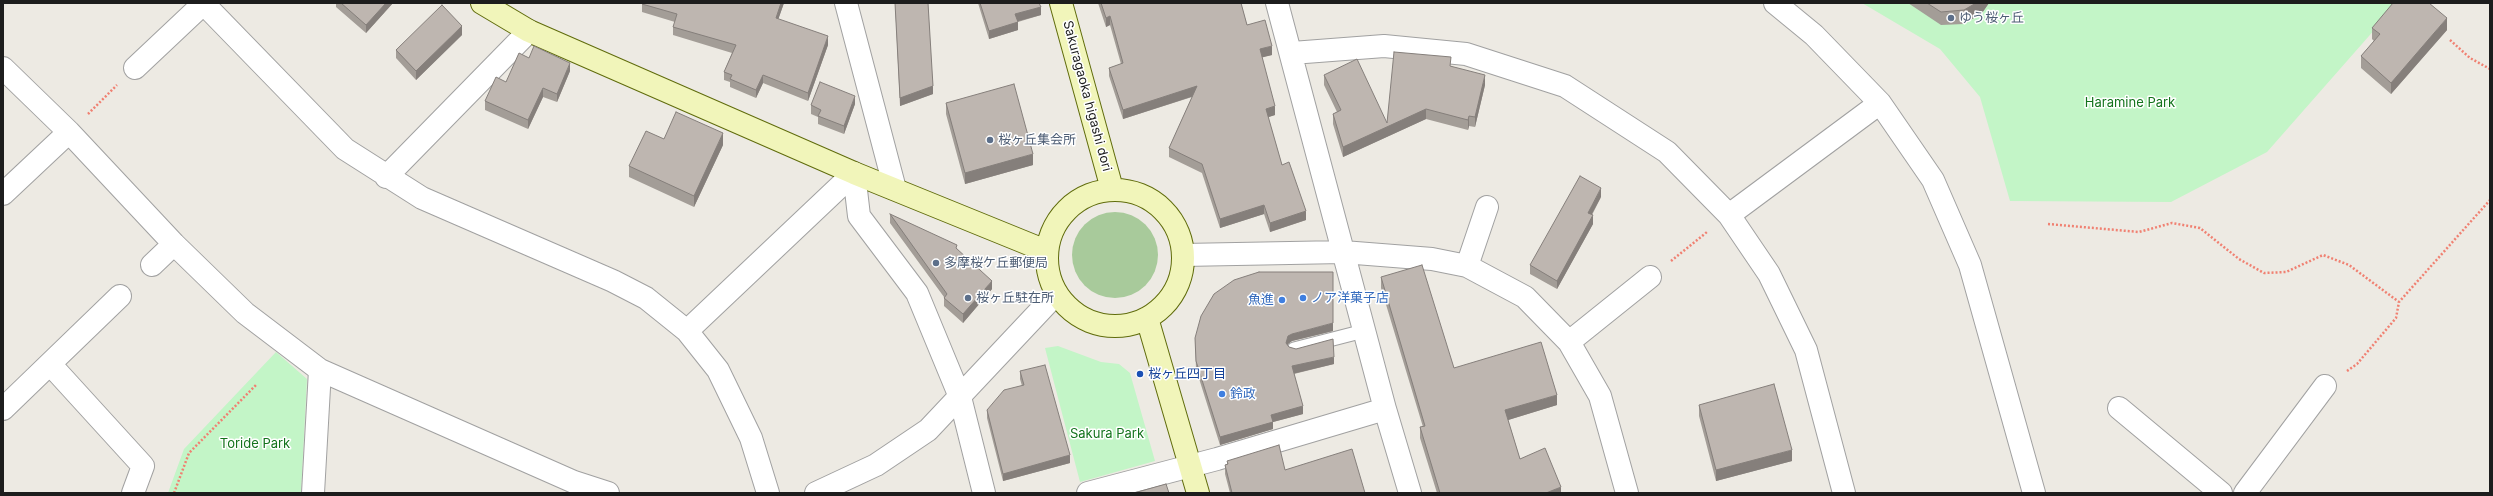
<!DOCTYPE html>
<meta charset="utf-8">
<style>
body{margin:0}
#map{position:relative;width:2493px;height:496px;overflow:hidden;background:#edeae3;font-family:Inter,sans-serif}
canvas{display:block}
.frame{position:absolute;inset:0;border:4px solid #1d1d1d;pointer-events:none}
</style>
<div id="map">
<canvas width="2493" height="496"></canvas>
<div class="frame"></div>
</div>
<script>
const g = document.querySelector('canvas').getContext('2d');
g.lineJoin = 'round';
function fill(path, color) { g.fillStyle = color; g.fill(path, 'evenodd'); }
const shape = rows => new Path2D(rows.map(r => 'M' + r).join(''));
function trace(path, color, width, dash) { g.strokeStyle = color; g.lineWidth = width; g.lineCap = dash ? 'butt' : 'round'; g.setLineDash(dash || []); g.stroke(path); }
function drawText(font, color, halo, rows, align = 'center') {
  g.font = font + ' Inter,"Noto Sans JP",sans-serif'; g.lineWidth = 3; g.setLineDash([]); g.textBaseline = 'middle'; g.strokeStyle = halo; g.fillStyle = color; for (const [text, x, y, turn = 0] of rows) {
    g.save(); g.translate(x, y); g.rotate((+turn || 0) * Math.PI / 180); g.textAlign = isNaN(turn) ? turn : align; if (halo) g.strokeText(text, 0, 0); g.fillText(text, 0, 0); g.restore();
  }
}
fill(shape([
 '1072 255a43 43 0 1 1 86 0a43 43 0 1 1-86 0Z'
]), '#a8ca9b');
fill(shape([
 [1862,3,2398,3,2267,152,2171,202,2010,201,1980,97,1940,49],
 [1058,346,1101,362,1119,364,1130,373,1155,461,1080,482,1045,348],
 [276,352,307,379,301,493,168,493,184,449]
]), '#c3f5c7');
const lane = shape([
 [1294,349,1364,331]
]);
const street = shape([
 [203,3,345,149,422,198,613,281,646,298,687,331,718,370,751,438,768,493],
 [846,3,895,189],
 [1277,3,1385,409,1410,493],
 [1775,3,1814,35,1880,103,1933,180,1970,265,2034,493],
 [1292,53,1384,46,1466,54,1565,86,1667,152,1729,215,1769,274,1806,350,1844,493],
 [3,68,69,132,174,244,245,313,320,370,574,482,608,493],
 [135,68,204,3],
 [854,173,859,216,917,293,960,397,984,493],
 [386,177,529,31],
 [3,194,69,132],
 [1729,215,1880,103],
 [1183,255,1343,252,1432,259,1467,266,1525,297,1569,342,1600,396,1627,493],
 [152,265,174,244],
 [1467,266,1487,207],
 [687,331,854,173],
 [1569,342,1650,277],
 [50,364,143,466,133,493],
 [2119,408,2221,493],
 [3,409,120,296],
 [313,493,320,370],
 [816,493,876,465,928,430,1056,294],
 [1088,493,1217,459,1385,409],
 [2245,493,2325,386]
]);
const secondary = shape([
 [482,3,529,31,854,173,1046,251],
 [1061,3,1112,189],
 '1047 258a68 68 0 1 1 136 0a68 68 0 1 1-136 0Z',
 [1147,318,1198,493]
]);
trace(lane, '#a1a1a1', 15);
trace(street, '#a1a1a1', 24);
trace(secondary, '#606c0c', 24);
trace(shape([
 [2450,40,2470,58,2490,69],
 [88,114,117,85],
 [2048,224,2139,232,2172,223,2200,228,2239,259,2264,273,2286,272,2323,255,2349,265,2399,302],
 [1671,261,1707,232],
 [2347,371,2357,364,2396,318,2399,302,2490,200],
 [174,493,189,453,257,384]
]), '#f08172', 2.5, [2, 2]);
trace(lane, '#fff', 13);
trace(street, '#fff', 22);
trace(secondary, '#f1f5ba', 22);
fill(shape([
 [336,3,393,3,366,33,336,7],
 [642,3,784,3,778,19,828,45,808,101,763,83,756,98,730,87,730,82,724,80,724,72,732,53,673,35,673,27,675,22,642,12],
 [895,3,928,3,933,94,900,106],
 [978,3,1039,3,1041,15,1018,22,1018,30,989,39],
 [1098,3,1241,3,1247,25,1272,55,1262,57,1275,115,1268,117,1282,165,1306,220,1270,232,1264,214,1220,228,1202,173,1169,157,1169,148,1192,97,1123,119,1109,76,1109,68,1121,64,1110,25,1106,27],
 [1908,3,1989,3,1982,13,1964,24,1941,25],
 [2372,28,2447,30,2391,94,2361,68,2361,56,2374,41,2372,39],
 [462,35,416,80,396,58,396,50],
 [529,58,570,71,557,102,543,97,528,129,485,110,485,101,506,82],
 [1451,66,1485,85,1475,127,1469,126,1468,130,1426,119,1343,157,1333,124,1333,114,1337,112,1324,85,1324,75,1387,123],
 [946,103,1033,165,965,184,946,114],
 [855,104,844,134,818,124,818,117,811,114,811,105],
 [664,139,723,145,694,207,629,177,629,166],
 [1601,197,1592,215,1593,224,1557,289,1530,274,1530,265],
 [890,214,957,249,992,289,963,323,944,306,944,297,890,223],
 [1381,277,1454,368,1557,405,1508,420,1520,459,1561,493,1437,493,1420,438,1420,427,1423,427,1381,288],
 [1333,331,1292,341,1288,344,1288,345,1289,347,1334,364,1294,374,1303,414,1273,422,1273,429,1220,445,1196,369,1195,338],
 [1020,371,1070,463,1003,481,987,418,987,410,1022,386,1020,379],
 [1699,405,1792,461,1716,481,1699,416],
 [1227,461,1285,470,1365,493,1230,493,1225,474,1225,465,1227,464]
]), '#a39d97');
fill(shape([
 [386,3,393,3,366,33,366,25],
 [781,3,784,3,776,26,776,18],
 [1976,3,1989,3,1982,13,1964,24,1964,10],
 [1041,7,1041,15,1015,22,1015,14],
 [1110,16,1110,25,1106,27,1106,18],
 [2447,18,2447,30,2391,94,2391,83],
 [1018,22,1018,30,989,39,989,31],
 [462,26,462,35,416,80,416,71],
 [828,36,828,45,808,101,808,93],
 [1272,46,1272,55,1260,58,1260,49],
 [570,63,570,71,557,102,557,94],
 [763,75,763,83,756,98,756,90],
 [1485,75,1485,85,1475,127,1475,117],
 [933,86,933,94,900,106,900,98],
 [1197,86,1197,95,1123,119,1123,110],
 [543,88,543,97,528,129,528,120],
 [855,96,855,104,844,134,844,126],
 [1275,106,1275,115,1266,118,1266,109],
 [1426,109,1426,119,1343,157,1343,147],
 [1469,116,1469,126,1468,130,1468,120],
 [723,133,723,145,694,207,694,196],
 [1033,154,1033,165,965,184,965,173],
 [1601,188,1601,197,1588,221,1588,213],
 [1264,205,1264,214,1220,228,1220,219],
 [1306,211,1306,220,1270,232,1270,223],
 [1593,215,1593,224,1557,289,1557,281],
 [992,281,992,289,963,323,963,314],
 [1333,323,1333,331,1292,341,1288,344,1286,351,1286,343,1288,336,1292,334],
 [1334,357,1334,364,1292,374,1292,366],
 [1557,395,1557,405,1505,421,1505,410],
 [1303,406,1303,414,1273,422,1273,429,1220,445,1220,437,1271,415],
 [1792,450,1792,461,1716,481,1716,470],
 [1070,455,1070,463,1003,481,1003,474],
 [1561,487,1561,493,1546,493]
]), '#857f7b');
const building = shape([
 [341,3,386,3,366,25,341,3],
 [642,3,781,3,776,18,828,36,808,93,763,75,756,90,730,79,732,75,724,72,736,45,673,27,677,14,642,4,642,3],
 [895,3,928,3,933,86,900,98,895,3],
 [980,3,1039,3,1041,7,1015,14,1018,22,989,31,980,3],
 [1101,3,1241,3,1247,25,1265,20,1272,46,1260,49,1275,106,1266,109,1282,165,1289,162,1306,211,1270,223,1264,205,1220,219,1202,164,1169,148,1197,86,1123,110,1109,68,1123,63,1110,16,1106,18,1101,3],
 [1927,3,1976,3,1964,10,1941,12,1927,3],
 [2393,3,2429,3,2447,18,2391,83,2361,56,2380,34,2372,28,2393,3],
 [442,5,462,26,416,71,396,50,442,5],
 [534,46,570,63,557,94,543,88,528,120,485,101,496,77,506,82,519,53,529,58,534,46],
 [1394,52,1451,57,1450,66,1485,75,1475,117,1469,116,1468,120,1426,109,1343,147,1333,114,1341,110,1324,75,1357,59,1387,123,1394,52],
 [820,82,855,96,844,126,818,116,821,110,811,105,820,82],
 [1014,84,1033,154,965,173,946,103,1014,84],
 [676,112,723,133,694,196,629,166,646,131,664,139,676,112],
 [1580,176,1601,188,1588,213,1593,215,1557,281,1530,265,1580,176],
 [890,214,957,245,956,248,992,281,963,314,944,298,947,294,890,214],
 [1422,265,1454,368,1541,342,1557,395,1505,410,1520,459,1545,448,1561,487,1546,493,1440,493,1420,427,1425,426,1381,277,1422,265],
 [1259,272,1333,272,1333,323,1292,334,1288,336,1286,343,1289,347,1296,349,1333,339,1334,357,1292,366,1303,406,1271,415,1273,422,1220,437,1196,361,1195,338,1201,316,1214,294,1234,280,1259,272],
 [1045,365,1070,455,1003,474,987,410,1004,390,1024,385,1020,371,1045,365],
 [1774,384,1792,450,1716,470,1699,405,1774,384],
 [1279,445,1285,470,1352,449,1365,493,1232,493,1225,465,1228,464,1227,461,1279,445],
 [1166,484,1169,493,1134,493,1166,484]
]);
fill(building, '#beb6b0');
trace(building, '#857f7b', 1);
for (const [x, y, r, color] of [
 [1951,18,4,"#5c6f8a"],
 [990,140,4,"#5c6f8a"],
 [936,263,4,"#5c6f8a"],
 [968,298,4,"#5c6f8a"],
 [1303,298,4,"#3f7fe0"],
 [1282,300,4,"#3f7fe0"],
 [1140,374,4,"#1a4fb4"],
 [1222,394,4,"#3f7fe0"]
]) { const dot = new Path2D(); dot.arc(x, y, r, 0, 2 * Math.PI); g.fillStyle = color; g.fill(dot); trace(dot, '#fff', 1.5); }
drawText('13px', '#4e5e75', '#fff', [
 ["ゆう桜ヶ丘",1959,18],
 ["桜ヶ丘集会所",998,140],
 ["多摩桜ケ丘郵便局",944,263],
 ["桜ヶ丘駐在所",976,298]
], 'left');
drawText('13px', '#1d1d1d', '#fff', [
 ["Sakuragaoka higashi dori",1087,96,75]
]);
drawText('13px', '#13731c', '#fff', [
 ["Haramine Park",2130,103],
 ["Sakura Park",1107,434],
 ["Toride Park",255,444]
]);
drawText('13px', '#366cbe', '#fff', [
 ["ノア洋菓子店",1311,298],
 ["魚進",1274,300,"right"],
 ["鈴政",1230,394]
], 'left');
drawText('13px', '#164399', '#fff', [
 ["桜ヶ丘四丁目",1148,374]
], 'left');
</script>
